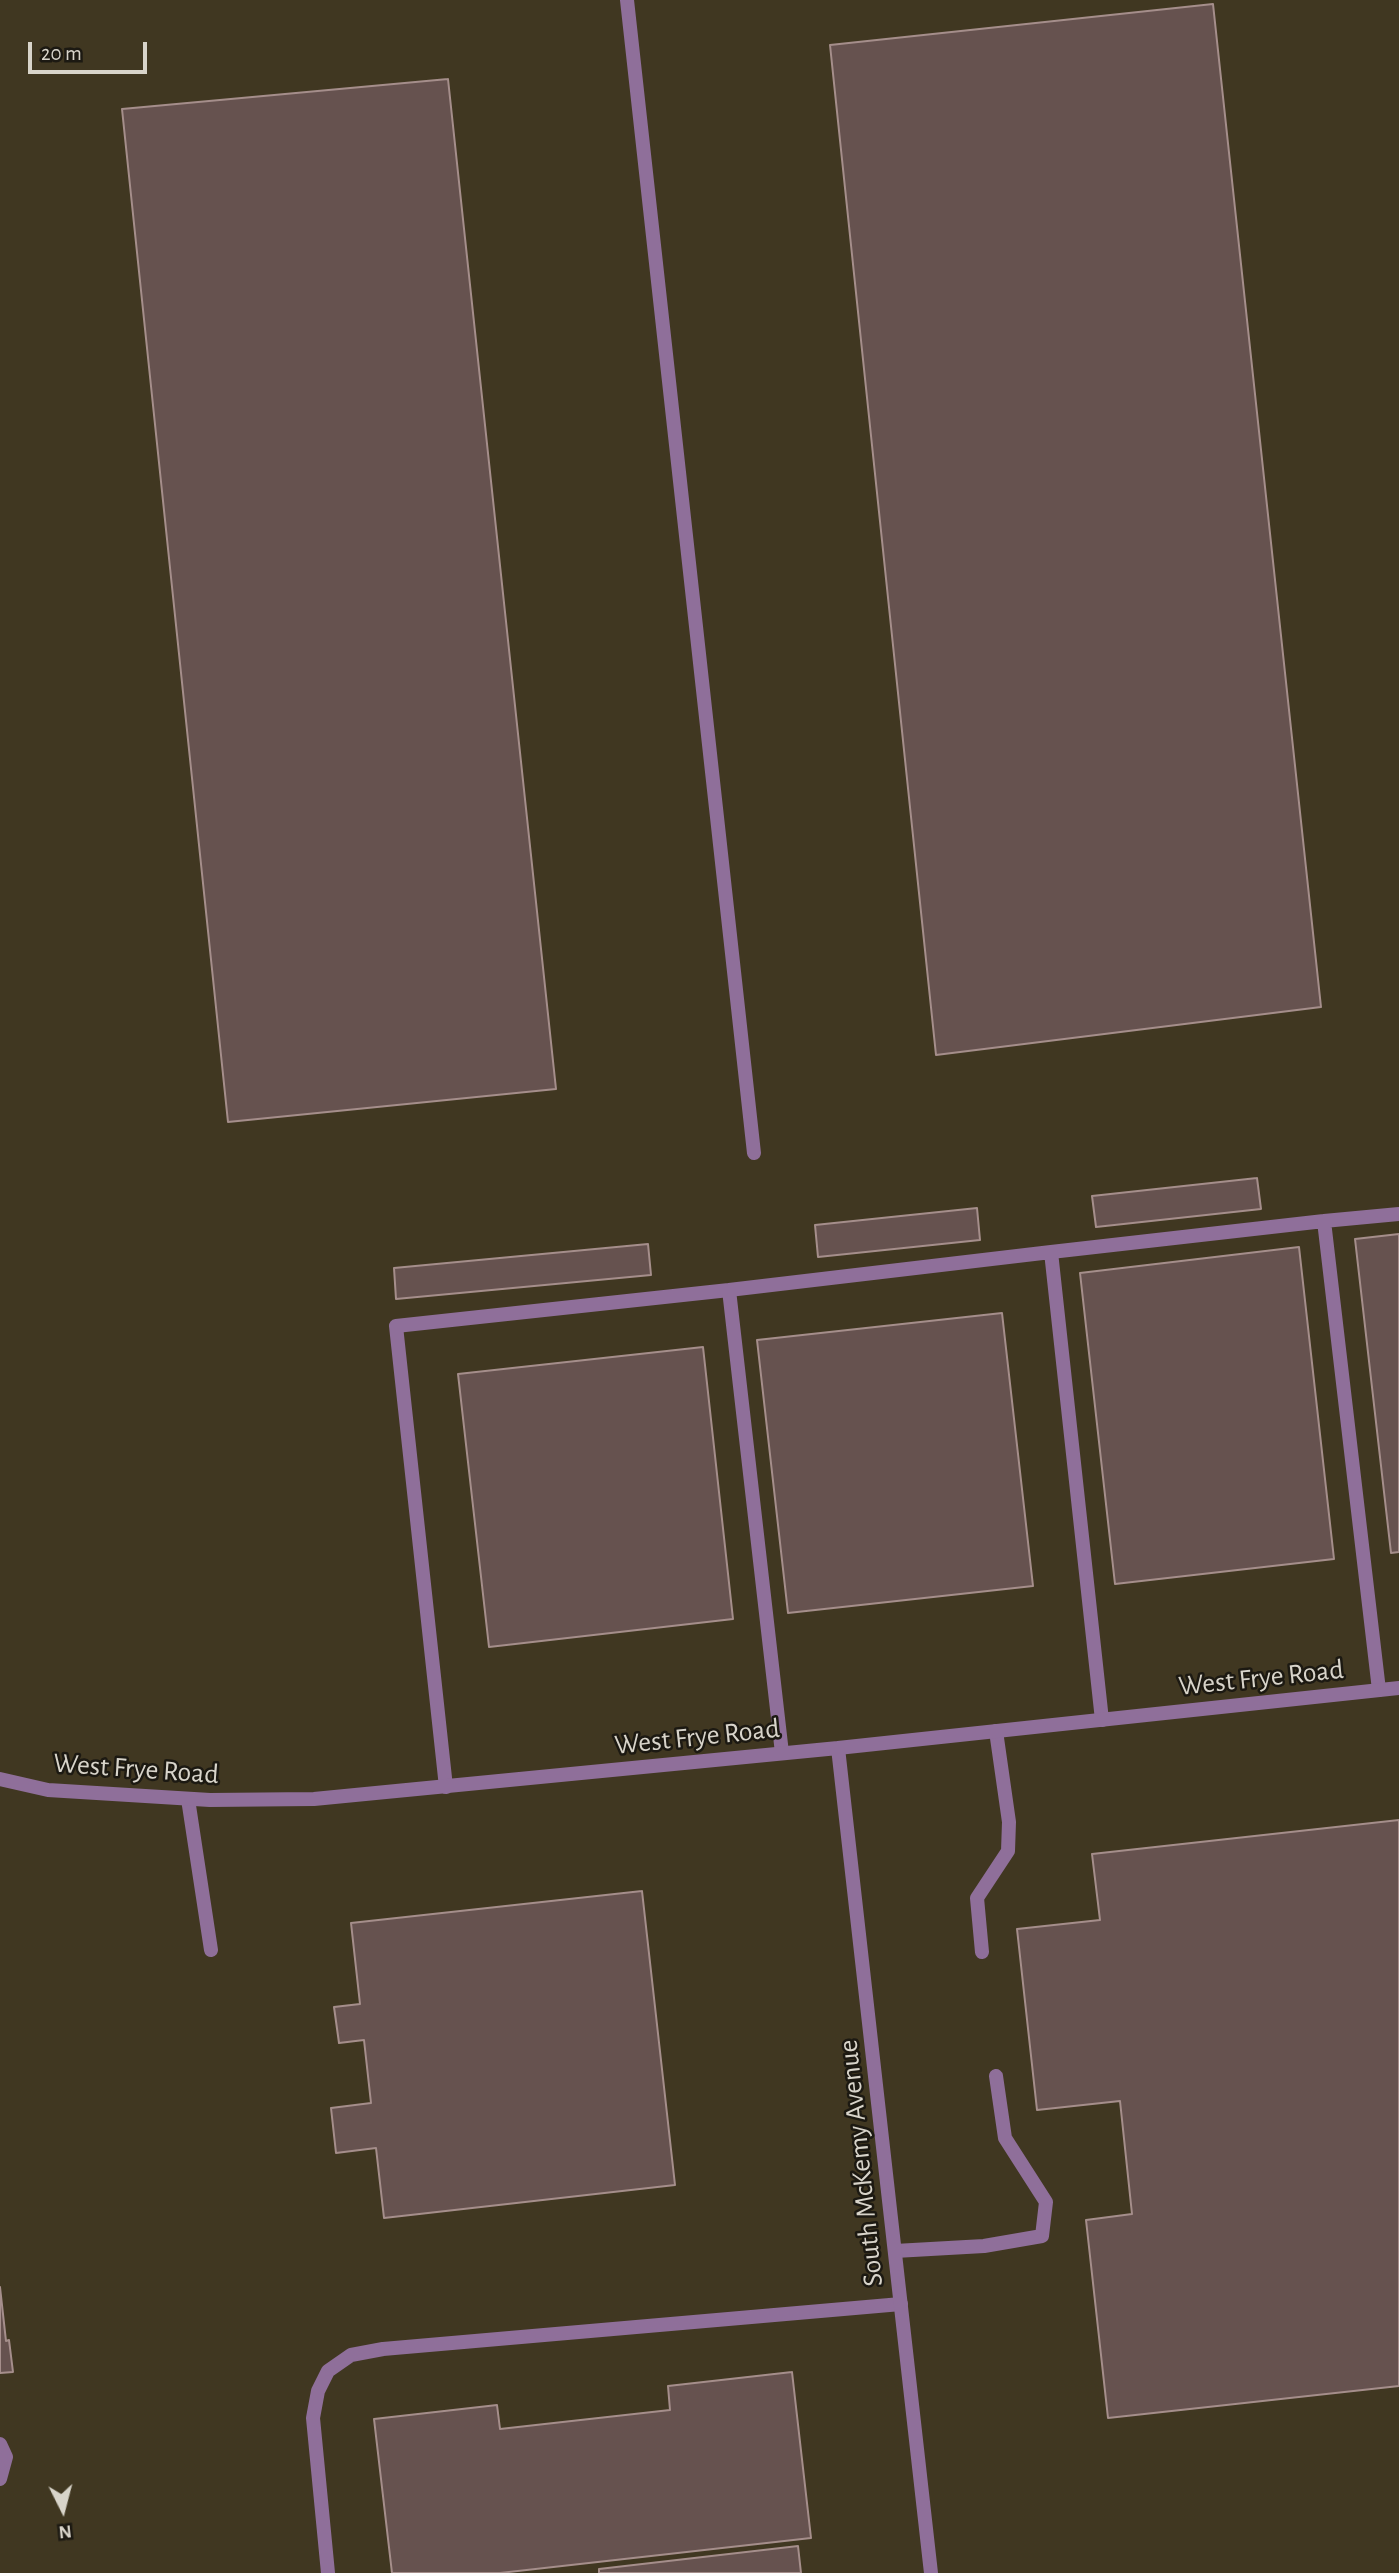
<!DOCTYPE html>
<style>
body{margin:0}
#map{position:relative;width:1399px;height:2573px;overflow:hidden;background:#373121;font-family:"Alegreya Sans",sans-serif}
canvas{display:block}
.north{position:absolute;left:28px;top:2475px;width:70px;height:70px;-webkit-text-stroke:5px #1c1912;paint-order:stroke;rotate:174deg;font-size:19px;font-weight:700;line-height:28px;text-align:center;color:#d8d4ca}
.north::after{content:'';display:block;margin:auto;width:24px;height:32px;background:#d8d4ca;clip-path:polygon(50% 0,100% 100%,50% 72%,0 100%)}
.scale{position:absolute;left:28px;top:42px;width:119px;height:32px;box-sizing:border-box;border:4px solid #d8d4ca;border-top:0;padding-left:9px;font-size:21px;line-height:24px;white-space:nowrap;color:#d8d4ca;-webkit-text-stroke:5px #1c1912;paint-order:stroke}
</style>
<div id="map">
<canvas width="1399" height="2573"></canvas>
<div class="north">N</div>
<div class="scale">20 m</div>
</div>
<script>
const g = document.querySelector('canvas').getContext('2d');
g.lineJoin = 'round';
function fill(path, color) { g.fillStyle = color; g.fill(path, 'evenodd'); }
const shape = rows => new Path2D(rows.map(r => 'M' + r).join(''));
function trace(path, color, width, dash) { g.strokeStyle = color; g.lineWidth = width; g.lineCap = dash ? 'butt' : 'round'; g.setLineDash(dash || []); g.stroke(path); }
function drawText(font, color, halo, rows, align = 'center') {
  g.font = font + ' "Alegreya Sans",sans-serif'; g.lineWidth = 5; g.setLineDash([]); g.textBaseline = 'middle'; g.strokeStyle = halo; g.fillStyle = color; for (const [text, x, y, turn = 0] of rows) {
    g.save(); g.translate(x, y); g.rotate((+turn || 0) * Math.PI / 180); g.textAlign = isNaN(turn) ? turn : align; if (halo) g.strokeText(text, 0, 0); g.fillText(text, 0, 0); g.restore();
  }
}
fill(shape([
 [0,0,1399,0,1399,2573,0,2573]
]), '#403721');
const building = shape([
 [1213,4,1321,1007,936,1055,830,45,1213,4],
 [448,79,556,1089,228,1122,122,109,448,79],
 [1257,1178,1261,1209,1096,1227,1092,1196,1257,1178],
 [977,1208,980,1240,818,1257,815,1225,977,1208],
 [1399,1234,1399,1552,1391,1553,1355,1239,1399,1234],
 [648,1244,651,1275,396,1299,394,1268,648,1244],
 [1299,1247,1334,1559,1115,1584,1080,1273,1299,1247],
 [1002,1313,1033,1586,788,1613,757,1340,1002,1313],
 [703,1347,733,1619,489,1647,458,1374,703,1347],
 [1399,1820,1399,2386,1108,2418,1086,2220,1132,2214,1120,2101,1037,2110,1017,1929,1100,1920,1092,1854,1399,1820],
 [642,1891,675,2185,384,2218,376,2148,336,2153,331,2108,371,2103,364,2040,339,2043,334,2007,360,2004,351,1923,642,1891],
 [0,2287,6,2341,9,2340,13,2372,0,2373,0,2287],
 [792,2372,811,2538,500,2573,392,2573,374,2419,497,2405,500,2429,670,2410,668,2386,792,2372],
 [798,2546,801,2573,599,2573,599,2569,798,2546]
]);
fill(building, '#66524f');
trace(building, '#a58e8b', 2);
trace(shape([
 [627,0,754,1153],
 [1379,1690,1324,1221,1399,1214],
 [1102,1720,1051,1252,1324,1221],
 [782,1753,729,1290,1051,1252],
 [446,1787,396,1326,729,1290],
 [188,1799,211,1950],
 [982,1952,977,1898,1008,1851,1009,1822,996,1731],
 [895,2251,984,2246,1042,2236,1046,2202,1005,2138,996,2076],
 [0,2444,6,2457,0,2479],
 [328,2573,313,2418,318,2391,328,2371,351,2355,383,2349,901,2304]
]), '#8f6f9a', 14);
trace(shape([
 [838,1748,931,2573],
 [0,1779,48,1790,210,1800,314,1799,838,1748,1399,1688]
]), '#8f6f9a', 14);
drawText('28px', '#d8d4ca', '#1c1912', [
 ["West Frye Road",1261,1678,-6],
 ["West Frye Road",697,1737,-6],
 ["West Frye Road",136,1769,4],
 ["South McKemy Avenue",861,2163,-96]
]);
</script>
